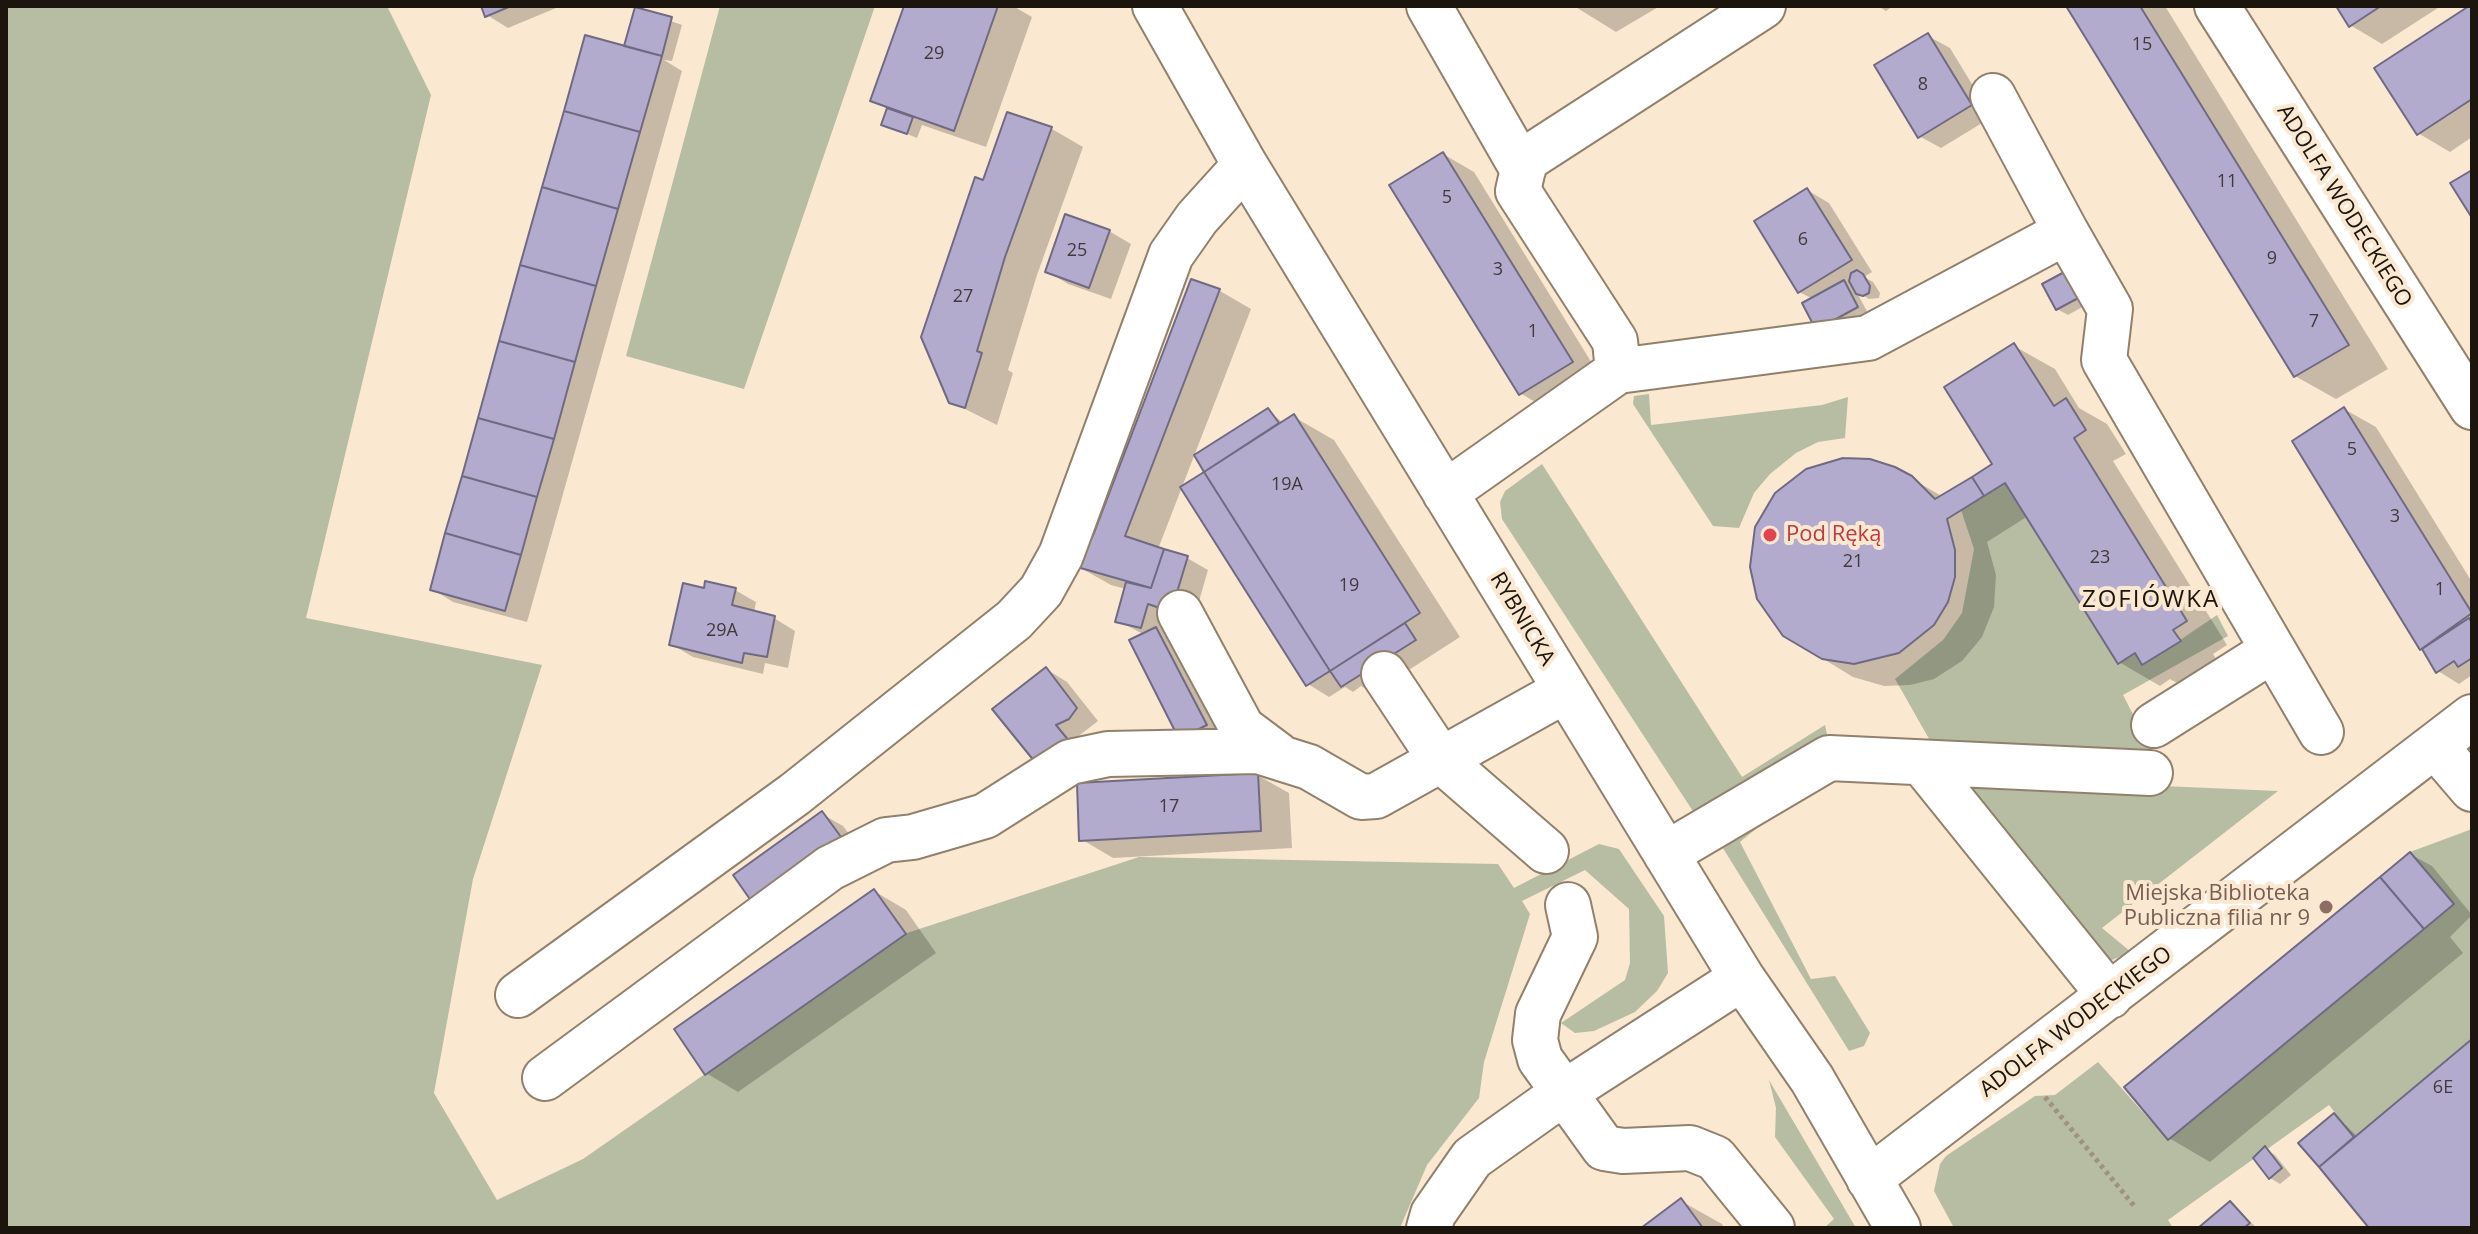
<!DOCTYPE html>
<meta charset="utf-8">
<style>
body{margin:0}
#map{position:relative;width:2478px;height:1234px;overflow:hidden;background:#fbe8d1;font-family:"Open Sans",sans-serif}
canvas{display:block}
.frame{position:absolute;inset:0;border:8px solid #1b150d;pointer-events:none}
</style>
<div id="map">
<canvas width="2478" height="1234"></canvas>
<div class="frame"></div>
</div>
<script>
const g = document.querySelector('canvas').getContext('2d');
g.lineJoin = 'round';
function fill(path, color) { g.fillStyle = color; g.fill(path, 'evenodd'); }
const shape = rows => new Path2D(rows.map(r => 'M' + r).join(''));
function trace(path, color, width, dash) { g.strokeStyle = color; g.lineWidth = width; g.lineCap = dash ? 'butt' : 'round'; g.setLineDash(dash || []); g.stroke(path); }
function drawText(font, color, halo, rows, align = 'center') {
  g.font = font + ' "Open Sans",sans-serif'; g.lineWidth = 8; g.setLineDash([]); g.textBaseline = 'middle'; g.strokeStyle = halo; g.fillStyle = color; for (const [text, x, y, turn = 0] of rows) {
    g.save(); g.translate(x, y); g.rotate((+turn || 0) * Math.PI / 180); g.textAlign = isNaN(turn) ? turn : align; if (halo) g.strokeText(text, 0, 0); g.fillText(text, 0, 0); g.restore();
  }
}
fill(shape([
 [6,6,387,6,431,95,306,618,542,665,473,879,434,1093,497,1200,583,1159,907,933,1139,857,1498,864,1514,888,1599,844,1619,849,1664,916,1668,973,1657,991,1635,1012,1594,1031,1575,1033,1561,1023,1625,980,1630,963,1629,909,1585,870,1522,901,1530,914,1484,1062,1479,1098,1427,1165,1400,1228,6,1228],
 [720,6,875,6,744,389,626,356],
 [1649,394,1651,425,1822,405,1848,397,1845,438,1818,442,1796,453,1770,474,1754,493,1739,528,1713,526,1633,404,1634,396],
 [1542,464,1742,777,1825,725,1828,739,1700,822,1502,519,1500,502,1505,491],
 [2005,483,2118,663,2135,653,2143,665,2217,615,2228,636,2123,695,2157,761,1932,744,1895,679,1943,640,1962,613,1974,549,1961,510],
 [1832,766,1740,842,1811,979,1835,976,1870,1033,1864,1046,1849,1051,1716,837],
 [1955,777,2278,791,2102,928,2131,952,2112,960,2095,958],
 [2472,829,2472,1039,2354,1137,2329,1105,2168,1220,2173,1228,1954,1228,1934,1191,1940,1164,1946,1156,2035,1096,2055,1095,2098,1062,2168,1140,2453,904,2410,852],
 [1769,1080,1856,1228,1824,1228,1834,1219,1775,1137,1776,1108]
]), '#b7bda2');
fill(shape([
 [483,6,561,6,508,28,487,15],
 [906,6,1013,6,1032,17,986,147,922,125,917,138,883,124,889,110,872,100],
 [1574,6,1660,6,1616,32],
 [1878,6,1893,6,1886,11],
 [2068,6,2165,6,2388,369,2336,399,2295,376],
 [2338,6,2441,6,2382,44,2350,25],
 [2472,6,2472,137,2450,152,2418,133],
 [637,9,682,25,672,61,664,60,682,71,527,622,453,602,432,589,634,49],
 [1928,36,1950,48,1992,117,1941,148,1919,136],
 [1009,115,1052,129,1083,147,1037,275,1008,370,1013,373,997,425,951,402,984,182],
 [1443,154,1474,172,1603,381,1552,412,1520,393],
 [1807,190,1829,203,1872,272,1864,277,1873,282,1880,293,1879,298,1869,299,1856,291,1868,313,1828,334,1813,299,1799,292],
 [1109,231,1131,244,1111,299,1068,284,1047,271],
 [1192,281,1220,291,1251,309,1158,549,1187,558,1208,570,1193,622,1170,615,1164,634,1178,642,1227,737,1202,750,1145,635,1118,621,1126,589,1111,585,1079,567,1096,534],
 [2044,285,2091,302,2068,315,2057,309],
 [2014,346,2055,369,2079,408,2107,424,2126,454,2113,461,2227,645,2213,654,2220,665,2184,687,2170,679,2160,686,2119,662,2028,516,1987,542,1996,575,1994,607,1982,637,1962,661,1934,679,1910,685,1884,686,1853,677,1784,635,1764,609,1753,579,1911,478,1943,497,1995,464],
 [2344,409,2376,427,2472,582,2472,675,2459,684,2438,671,2422,648],
 [1268,410,1283,423,1294,417,1334,440,1460,637,1373,693,1361,686,1353,692,1345,687,1329,697,1308,684,1197,456],
 [735,590,756,602,754,613,774,618,795,631,788,668,765,663,763,674,693,657,671,644,705,591],
 [1046,669,1067,682,1098,721,1076,738,1090,755,1062,778],
 [1257,775,1289,793,1292,848,1113,858,1081,839],
 [822,814,843,826,864,854,776,916],
 [2410,854,2432,866,2472,915,2450,937,2463,953,2210,1162,2169,1138],
 [874,891,906,910,936,953,738,1092,706,1073],
 [2472,1042,2472,1228,2372,1228,2301,1143,2335,1115,2358,1137],
 [2265,1149,2275,1155,2291,1175,2280,1184,2270,1178],
 [1681,1201,1722,1224,1724,1228,1644,1228],
 [2230,1203,2257,1228,2201,1228]
]), '#0003');
const building = shape([
 [481,6,511,6,485,17,481,6],
 [904,6,998,6,954,131,870,101,904,6],
 [2066,6,2140,6,2349,345,2294,377,2066,6],
 [2336,6,2381,6,2349,27,2336,6],
 [2469,6,2472,6,2472,99,2417,135,2374,68,2469,6],
 [635,7,672,17,662,56,624,46,635,7],
 [1928,33,1972,105,1918,138,1874,65,1928,33],
 [585,35,662,56,640,132,564,111,585,35],
 [887,108,913,117,907,134,881,125,887,108],
 [564,111,640,132,618,209,542,187,564,111],
 [1007,112,1052,127,1005,257,977,351,982,353,965,408,949,403,921,337,975,177,983,180,1007,112],
 [1443,152,1573,362,1519,395,1389,185,1443,152],
 [2472,170,2472,218,2450,183,2472,170],
 [542,187,618,209,596,286,520,265,542,187],
 [1807,188,1852,260,1798,293,1754,221,1807,188],
 [1065,214,1110,230,1089,288,1045,272,1065,214],
 [520,265,596,286,575,362,499,341,520,265],
 [1857,270,1863,274,1870,286,1869,293,1863,296,1856,294,1849,281,1851,273,1857,270],
 [2068,270,2082,296,2056,310,2042,284,2068,270],
 [1191,279,1220,289,1125,536,1164,549,1151,588,1077,567,1094,533,1191,279],
 [1844,280,1858,307,1816,330,1802,303,1844,280],
 [499,341,575,362,554,439,478,418,499,341],
 [2014,343,2054,406,2066,398,2086,430,2074,438,2187,621,2173,630,2181,641,2142,665,2135,653,2118,664,2005,483,1984,496,1972,477,1992,464,1944,387,2014,343],
 [2344,407,2472,613,2420,650,2292,441,2344,407],
 [1268,408,1279,423,1204,472,1194,455,1268,408],
 [1294,414,1420,613,1330,671,1204,472,1294,414],
 [478,418,554,439,537,497,462,476,478,418],
 [1843,458,1870,459,1895,467,1912,476,1935,499,1972,477,1984,496,1947,519,1955,550,1955,577,1948,602,1934,625,1899,653,1854,664,1822,659,1783,636,1757,599,1750,567,1755,527,1775,493,1806,469,1843,458],
 [1204,472,1330,671,1306,686,1180,487,1204,472],
 [462,476,537,497,521,555,445,533,462,476],
 [445,533,521,555,505,611,430,590,445,533],
 [1164,549,1188,556,1171,612,1148,604,1141,628,1115,622,1126,582,1151,588,1164,549],
 [705,581,736,588,732,605,775,616,767,657,744,653,742,663,669,645,683,583,704,588,705,581],
 [2469,618,2472,623,2472,658,2458,667,2454,661,2436,673,2422,649,2469,618],
 [1405,623,1416,640,1341,687,1330,671,1405,623],
 [1156,627,1207,725,1179,739,1129,640,1156,627],
 [1046,667,1077,708,1069,719,1056,725,1070,742,1039,767,992,709,1046,667],
 [1258,773,1261,831,1079,841,1077,783,1258,773],
 [822,811,844,841,754,905,733,875,822,811],
 [2410,852,2454,904,2424,929,2380,877,2410,852],
 [2380,877,2424,929,2168,1140,2124,1087,2380,877],
 [874,889,906,934,705,1075,674,1029,874,889],
 [2472,1039,2472,1228,2369,1228,2319,1167,2472,1039],
 [2334,1113,2354,1137,2319,1167,2298,1143,2334,1113],
 [2265,1146,2282,1168,2269,1179,2253,1158,2265,1146],
 [1681,1198,1703,1228,1641,1228,1681,1198],
 [2230,1201,2250,1223,2244,1228,2198,1228,2230,1201]
]);
fill(building, '#b2abce');
trace(building, '#6f6a82', 2);
const minor = shape([
 [1155,6,1245,165,1742,978,1812,1079,1898,1228],
 [1429,6,1523,170],
 [2217,6,2472,407],
 [1993,96,2066,232],
 [1618,371,1868,338,2066,232,2110,309,2104,360,2321,732],
 [1445,493,1618,371,1615,341,1518,191,1525,160,1763,6],
 [1180,613,1242,728,1278,755],
 [1384,674,1441,760,1546,851],
 [2154,725,2273,650],
 [2436,747,2472,789],
 [1923,764,2110,996],
 [1666,854,1829,758,2150,773],
 [1568,905,1575,937,1538,1014,1535,1040,1540,1059,1604,1148,1623,1151,1690,1148,1715,1158,1772,1228],
 [518,995,795,794,1014,620,1041,591,1061,555,1171,255,1197,218,1245,165],
 [545,1078,830,868,886,840,913,837,985,816,1070,762,1108,754,1258,751,1309,767,1361,797,1376,796,1566,690],
 [1869,1179,2472,717],
 [1429,1228,1433,1214,1472,1158,1562,1094,1742,978]
]);
trace(minor, '#91806b', 48);
trace(shape([
 [2045,1097,2135,1207]
]), '#a09281', 5, [4, 4]);
trace(minor, '#fff', 44);
for (const [x, y, r, color] of [
 [1770,535,8,"#e0444e"],
 [2326,907,8,"#8d6e63"]
]) { const dot = new Path2D(); dot.arc(x, y, r, 0, 2 * Math.PI); g.fillStyle = color; g.fill(dot); trace(dot, '#fbe8d1', 3); }
drawText('18px', '#413a3d', null, [
 ["15",2142,45],
 ["29",934,54],
 ["8",1923,85],
 ["11",2227,182],
 ["5",1447,198],
 ["6",1803,240],
 ["25",1077,251],
 ["9",2272,259],
 ["3",1498,270],
 ["27",963,297],
 ["7",2314,322],
 ["1",1533,332],
 ["5",2352,450],
 ["19A",1287,485],
 ["3",2395,517],
 ["23",2100,558],
 ["21",1853,562],
 ["19",1349,586],
 ["1",2440,590],
 ["29A",722,631],
 ["17",1169,807],
 ["6E",2443,1088]
]);
drawText('22px', '#1b150d', '#fbe8d1', [
 ["ADOLFA WODECKIEGO",2344,206,58],
 ["RYBNICKA",1522,619,59],
 ["ADOLFA WODECKIEGO",2076,1022,-37]
]);
drawText('22px', '#be3a42', '#fbe8d1', [
 ["Pod Ręką",1786,535]
], 'left');
drawText('22px', '#785e54', '#fbe8d1', [
 ["Miejska Biblioteka",2310,894],
 ["Publiczna filia nr 9",2310,919]
], 'right');
g.letterSpacing = '2px';
drawText('24px', '#1b150d', '#fbe8d1', [
 ["ZOFIÓWKA",2151,600]
]);
g.letterSpacing = '0px';
</script>
